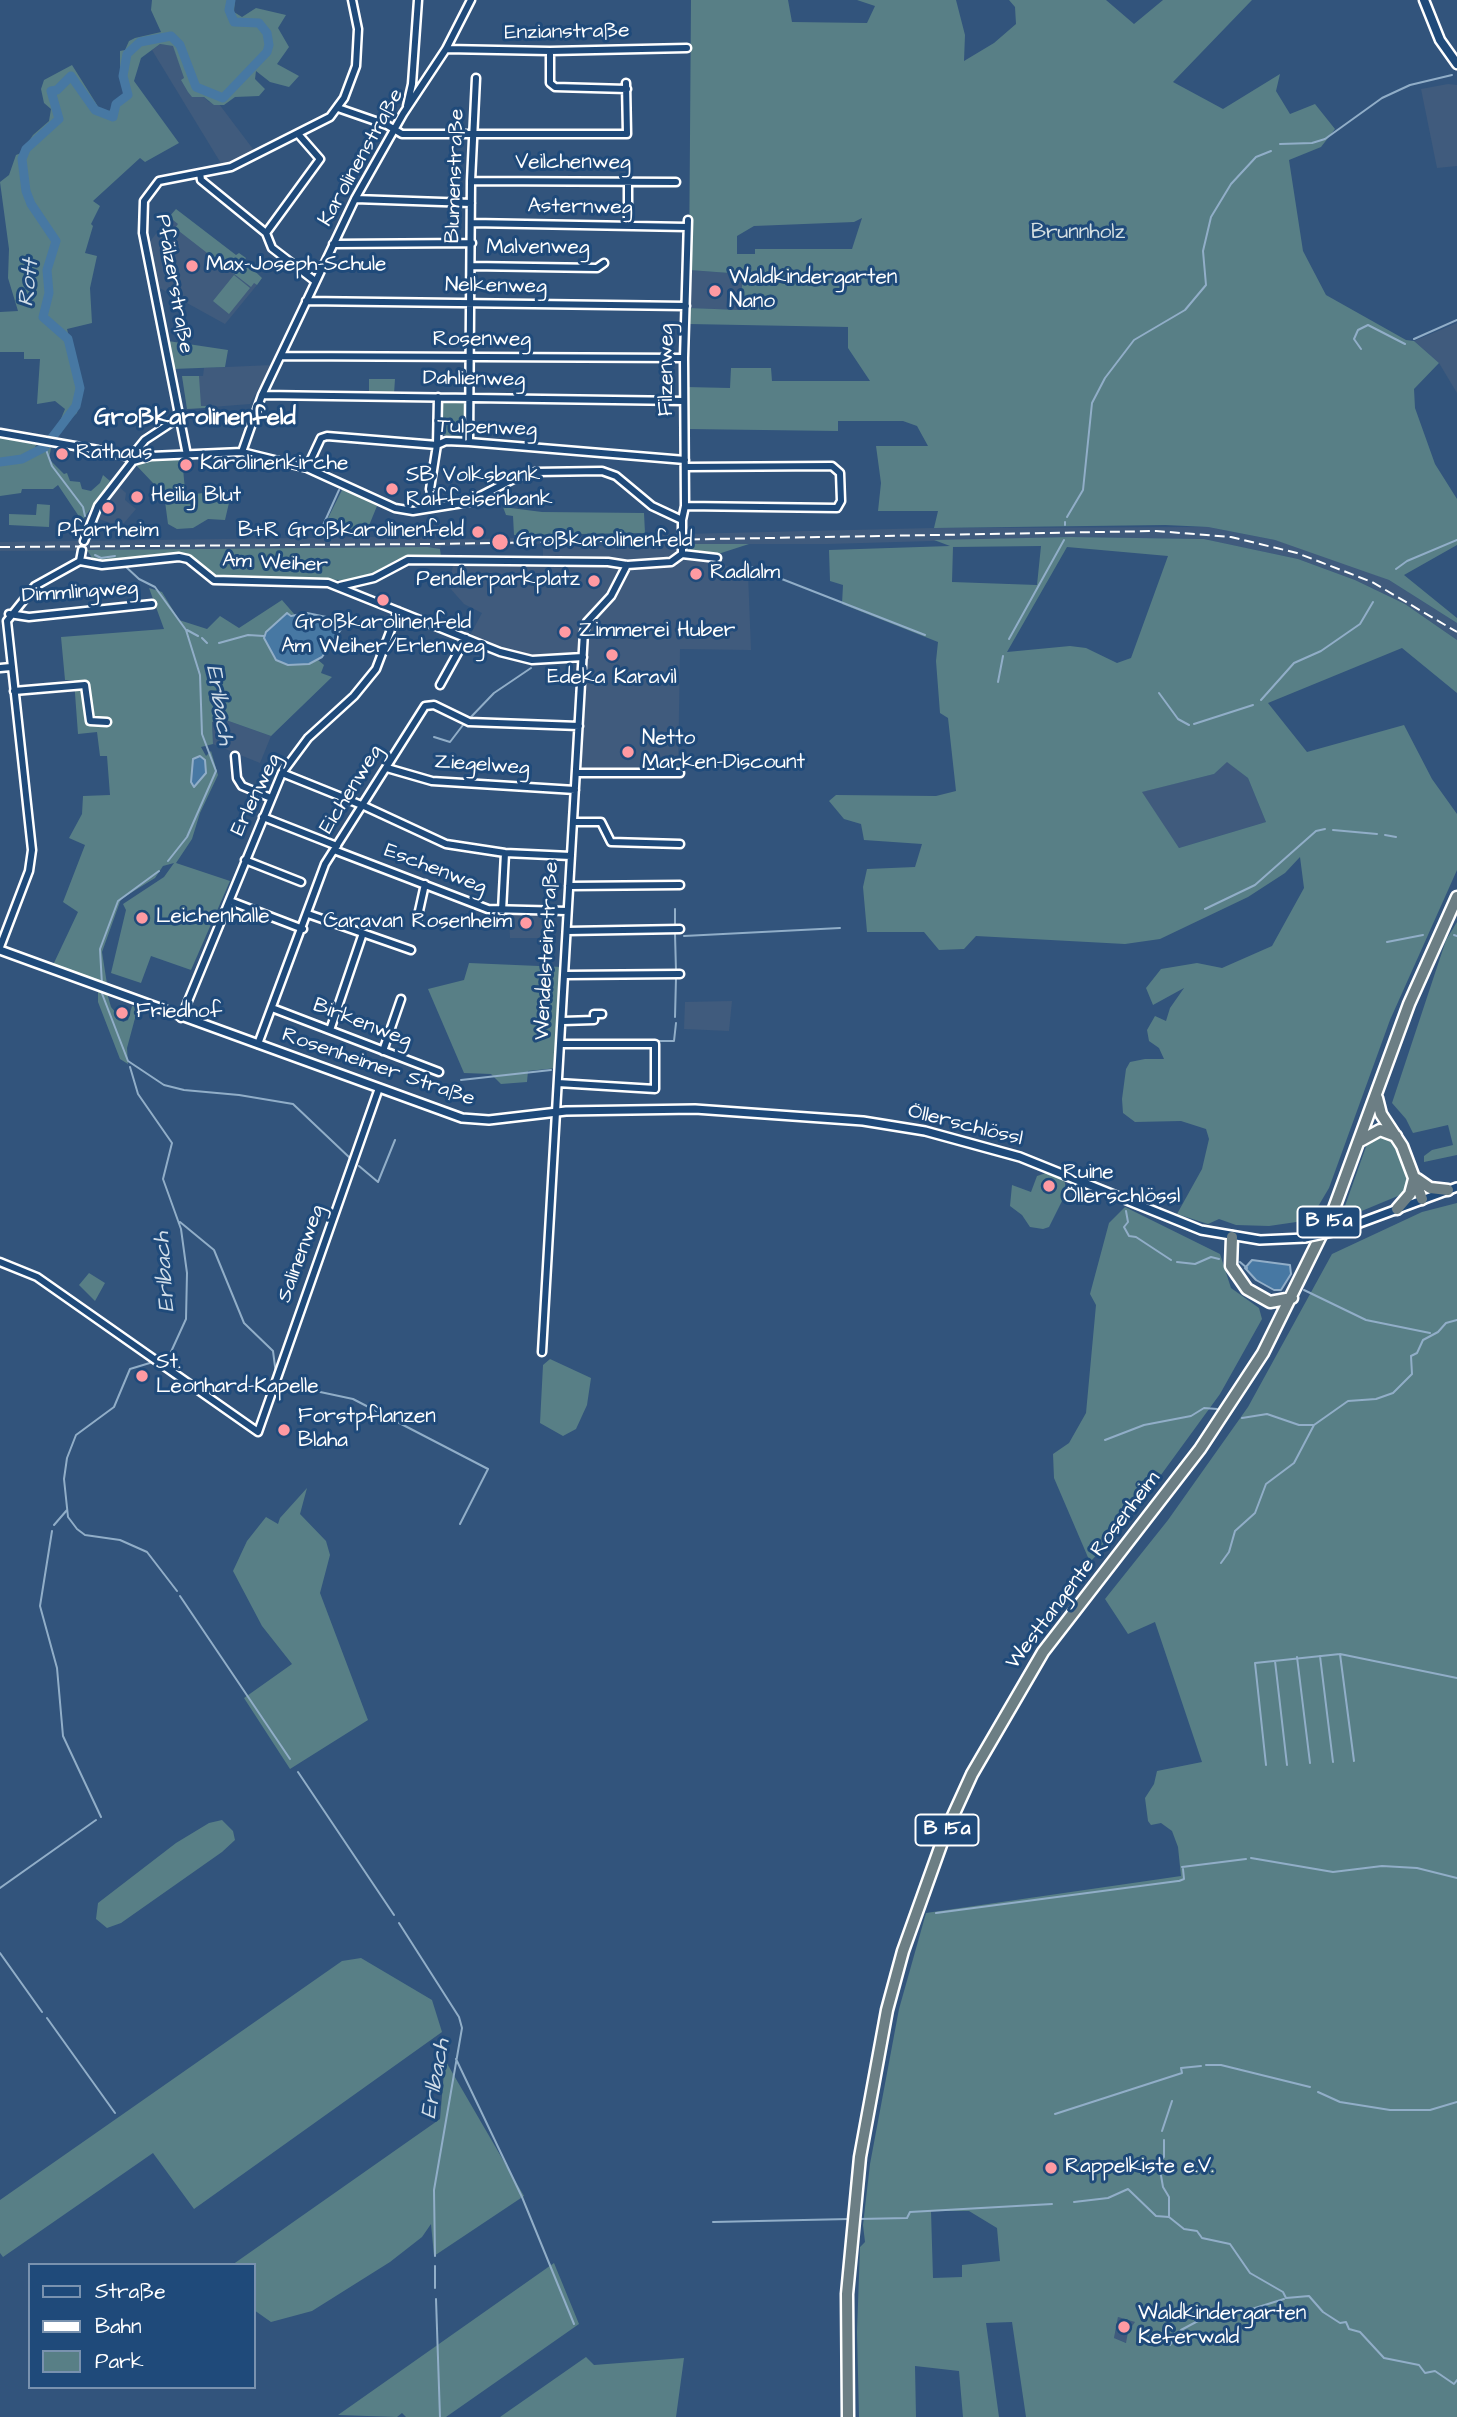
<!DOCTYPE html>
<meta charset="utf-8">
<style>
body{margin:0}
#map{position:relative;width:1457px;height:2417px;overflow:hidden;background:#32547c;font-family:"Architects Daughter",sans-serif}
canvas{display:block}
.legend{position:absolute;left:28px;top:2263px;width:228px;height:126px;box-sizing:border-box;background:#1f4a7a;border:2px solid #7992af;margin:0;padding:9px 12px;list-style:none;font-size:21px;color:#fff}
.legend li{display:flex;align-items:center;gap:14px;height:35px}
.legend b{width:35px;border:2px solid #7992af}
</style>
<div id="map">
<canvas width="1457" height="2417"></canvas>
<ul class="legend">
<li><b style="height:9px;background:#1f4a7a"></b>Straße</li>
<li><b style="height:9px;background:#fff"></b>Bahn</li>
<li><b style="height:19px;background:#587f86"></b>Park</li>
</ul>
</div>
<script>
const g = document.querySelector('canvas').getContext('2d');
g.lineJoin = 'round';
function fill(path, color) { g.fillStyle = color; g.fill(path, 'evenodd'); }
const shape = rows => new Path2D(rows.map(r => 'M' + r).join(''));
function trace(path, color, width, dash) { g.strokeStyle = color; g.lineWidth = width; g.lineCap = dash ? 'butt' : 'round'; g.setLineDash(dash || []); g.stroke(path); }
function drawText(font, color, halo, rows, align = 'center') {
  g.font = font + ' "Architects Daughter",sans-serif'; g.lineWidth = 6; g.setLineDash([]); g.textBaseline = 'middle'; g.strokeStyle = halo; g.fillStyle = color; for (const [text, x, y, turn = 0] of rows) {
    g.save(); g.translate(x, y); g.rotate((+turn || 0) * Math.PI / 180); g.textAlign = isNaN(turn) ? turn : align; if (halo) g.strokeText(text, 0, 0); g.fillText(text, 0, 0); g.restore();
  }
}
fill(shape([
 [160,44,174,46,184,78,209,102,219,104,256,153,222,165,152,50],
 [1448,84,1457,85,1457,166,1437,168,1421,89],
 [169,217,257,285,225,324,158,287,148,244],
 [689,270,743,274,740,310,689,308],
 [1457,323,1457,393,1439,363,1414,341],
 [272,365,250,404,187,409,182,376,203,376,204,368],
 [117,485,126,493,125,500,136,509,124,523,110,523,94,517],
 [446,523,447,531,437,531,436,537,431,537,431,540,934,528,1208,527,1275,540,1317,552,1389,580,1457,623,1457,640,1405,604,1355,580,1298,559,1204,539,1071,537,828,544,681,544,679,550,748,573,751,650,680,649,678,773,577,773,583,657,532,660,468,639,482,613,464,604,449,587,454,560,543,558,543,547,603,546,603,543,441,546,440,549,0,551,0,542,374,537],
 [223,719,271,736,260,763,213,744,212,721],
 [1227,761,1248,778,1266,822,1179,848,1141,792,1214,774],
 [515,914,543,914,544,938,510,938,509,916],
 [732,1001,729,1031,684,1029,685,1002],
 [1118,2317,1136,2322,1127,2343,1114,2338]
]), '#405b7d');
fill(shape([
 [152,0,235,0,234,12,242,17,256,8,286,15,278,28,289,47,277,64,299,76,289,87,270,82,256,71,255,79,265,89,259,96,235,97,224,105,214,105,204,97,192,97,188,92,181,80,184,78,173,46,160,44,141,58,134,81,179,143,145,162,140,158,93,201,100,206,91,224,93,226,85,253,97,256,90,288,92,323,67,329,82,388,77,413,55,433,65,409,55,401,37,404,40,359,24,359,24,352,0,352,0,312,18,311,8,278,9,249,0,182,9,175,16,155,21,153,33,135,49,121,51,109,44,103,41,89,44,80,72,65,99,108,108,113,117,100,125,96,126,89,120,81,120,51,125,50,129,41,135,38,161,32,151,10],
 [691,0,788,0,792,22,867,23,875,6,857,0,956,0,965,35,964,61,994,43,1016,24,1015,7,1009,0,1106,0,1134,24,1163,0,1252,0,1173,82,1223,109,1280,74,1276,91,1290,114,1315,104,1335,129,1321,147,1289,160,1303,251,1326,295,1406,340,1414,341,1439,363,1414,389,1415,408,1435,464,1457,499,1457,545,1404,575,1457,618,1457,623,1389,580,1275,540,1208,527,1165,525,934,528,938,511,878,511,881,483,876,446,928,446,917,426,903,421,838,421,838,431,687,429,686,387,730,388,731,368,771,368,772,381,870,381,848,348,848,327,689,324,689,308,740,310,743,274,689,270],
 [862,218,852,249,755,249,755,254,737,254,737,236,754,226,854,222],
 [176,209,236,255,239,253,246,258,244,261,262,278,257,285,254,283,251,287,175,228,178,224,169,217],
 [234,275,250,288,229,314,213,301],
 [168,341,228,350,225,367,173,369],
 [182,376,199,376,201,406,207,406,205,408,187,409],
 [369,379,395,379,394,394,369,394],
 [443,401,467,401,466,436,442,435],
 [0,436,39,442,35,447,51,448,49,459,64,474,67,473,70,481,80,482,82,489,91,491,100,483,103,475,110,481,82,521,58,485,53,489,22,489,21,493,0,496],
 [182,458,185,490,194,494,232,490,225,520,208,519,193,528,177,529,168,524,164,494,155,492,153,483,135,464,150,460],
 [343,488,377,506,368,528,322,530],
 [37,504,50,505,49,527,9,525,9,514,36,515],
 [503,507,542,512,644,513,645,533,514,535,513,516,506,515],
 [1071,537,1204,539,1298,559,1355,580,1405,604,1457,640,1457,693,1402,648,1268,703,1307,752,1404,725,1432,779,1457,814,1457,870,1390,1020,1329,1188,1310,1220,1269,1226,1236,1225,1219,1219,1208,1224,1177,1214,1202,1169,1209,1139,1206,1129,1181,1121,1135,1122,1123,1113,1122,1099,1126,1069,1130,1062,1145,1059,1164,1059,1159,1048,1149,1041,1147,1030,1155,1016,1166,1021,1170,1008,1184,988,1153,1005,1146,988,1161,969,1197,963,1222,968,1272,946,1304,888,1300,857,1285,873,1248,897,1160,939,1125,944,976,936,964,949,939,950,924,932,867,932,863,887,867,869,915,867,922,844,864,840,861,824,844,819,829,801,836,795,936,796,956,791,948,718,940,713,936,661,938,642,842,604,843,585,830,581,829,550,950,546,934,540],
 [1041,546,1037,585,952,582,953,547],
 [1067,547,1168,556,1131,658,1117,663,1086,648,1070,646,1007,652],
 [1227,762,1248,778,1266,822,1179,848,1142,792,1214,774],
 [688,544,749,544,715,555,690,552],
 [427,547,440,549,441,557,398,559,366,577,344,580,216,578,193,558,179,555,94,561,87,550],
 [149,588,162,592,179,620,207,629,220,616,239,628,282,600,295,615,285,614,264,634,264,638,274,658,288,665,309,664,318,660,324,665,321,673,332,677,271,736,223,719,212,722,213,744,201,747,206,756,211,751,218,775,200,813,192,839,176,863,230,881,191,970,151,956,141,983,111,973,126,910,123,904,164,877,174,863,163,866,155,878,121,899,102,952,107,984,53,965,78,912,63,902,85,845,69,838,82,814,83,796,110,795,107,756,100,756,97,732,78,734,74,680,65,680,61,637,164,629],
 [1457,922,1457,1155,1424,1162,1424,1156,1432,1150,1453,1145,1448,1125,1413,1133,1406,1119,1392,1103,1446,940],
 [469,963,562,967,557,1068,528,1071,527,1082,501,1084,491,1074,464,1073,428,989,464,980],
 [98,990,107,993,111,1007,123,1022,128,1020,132,1006,138,1007,127,1048,128,1064,120,1059,98,1002],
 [1382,1134,1390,1137,1398,1151,1410,1182,1405,1193,1340,1220,1368,1141],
 [1046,1173,1064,1180,1067,1191,1049,1227,1043,1229,1030,1227,1022,1215,1010,1206,1012,1185,1031,1192,1037,1176],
 [1457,1203,1457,2417,1026,2417,1012,2322,986,2323,999,2417,963,2417,959,2371,915,2366,916,2417,859,2417,857,2332,860,2247,865,2242,863,2225,870,2164,899,2009,926,1913,1181,1876,1178,1847,1172,1831,1161,1823,1151,1825,1148,1821,1145,1798,1154,1784,1157,1771,1202,1762,1155,1622,1128,1634,1105,1599,1168,1520,1248,1407,1332,1254,1422,1212],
 [931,2211,969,2211,997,2228,1000,2261,962,2265,962,2277,933,2278],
 [1118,2317,1135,2322,1128,2332,1126,2343,1114,2338],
 [1125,1207,1220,1254,1231,1288,1259,1308,1262,1319,1220,1394,1123,1527,1090,1562,1054,1478,1053,1454,1069,1443,1086,1413,1096,1305,1090,1294,1109,1223],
 [89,1273,105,1283,95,1301,79,1285],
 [550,1359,591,1378,587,1405,576,1429,563,1436,540,1423,543,1365],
 [307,1488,300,1514,326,1541,330,1555,320,1593,368,1720,290,1769,244,1698,292,1664,262,1626,233,1571,247,1541,266,1517,278,1524,280,1518],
 [222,1820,233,1831,235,1840,222,1852,121,1923,107,1928,96,1919,98,1903,176,1843,209,1823],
 [361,1958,432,2000,442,2032,194,2209,153,2153,3,2257,0,2253,0,2200,342,1961],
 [445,2060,524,2196,434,2256,431,2224,422,2237,390,2262,312,2311,271,2322,254,2310,254,2265,232,2265,440,2119],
 [554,2263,579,2324,446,2417,406,2417,402,2413,397,2417,338,2415],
 [586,2357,594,2365,684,2358,676,2417,500,2417]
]), '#587f86');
const water = shape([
 [287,613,291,616,307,613,336,619,341,621,342,628,322,657,309,664,288,665,276,660,264,638,266,632,287,613],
 [200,756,205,760,206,773,194,787,191,782,193,759,200,756],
 [1252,1260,1290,1265,1291,1274,1281,1290,1274,1290,1256,1280,1245,1268,1252,1260]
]);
fill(water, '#4778a3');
trace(water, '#91aec8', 2);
trace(shape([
 [1280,144,1312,143,1325,139,1382,98,1410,85,1452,75],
 [1414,339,1457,320],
 [1361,349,1354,339,1358,330,1368,325,1405,344],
 [45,447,52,466,83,507,85,516],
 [1067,517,1083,490,1092,403,1105,378,1134,340,1185,310,1206,285,1203,251,1211,217,1231,184,1256,157,1271,151],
 [1065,525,1065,522],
 [320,532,339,490],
 [95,555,101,558,115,556],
 [746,565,925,635],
 [125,566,139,579,155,587,186,630,200,675,202,734,216,771,187,837,168,861],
 [1396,569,1407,561,1457,540],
 [187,630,198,636],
 [202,638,207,643],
 [1009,639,1064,540],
 [219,643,248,635,264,636],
 [998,682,1003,656],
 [1159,693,1178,719,1189,725],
 [1261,700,1294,663,1321,651,1360,624,1373,602],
 [470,718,494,693,531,668],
 [1194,724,1253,705],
 [434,737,450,742,463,725],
 [1333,830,1377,834],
 [1385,835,1396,837],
 [1205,909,1255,885,1316,831,1325,829],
 [675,926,675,909],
 [675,934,676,971],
 [1454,935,1457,936],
 [684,936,840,928],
 [1387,942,1423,935],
 [102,985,100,949,118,901,159,871],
 [101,991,128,1061,164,1085,184,1090,239,1095,293,1104,351,1159],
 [675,1017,676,978],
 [656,1041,674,1041,676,1023],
 [130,1067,138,1094,172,1143,163,1179,181,1229,187,1273,186,1319,170,1354,164,1358],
 [555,1067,556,1052],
 [461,1080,551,1070],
 [359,1166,378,1182,395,1140],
 [1126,1211,1128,1222,1124,1227,1129,1236,1136,1237,1171,1260],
 [180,1222,214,1250,244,1323,273,1351,276,1374],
 [1177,1262,1195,1264,1211,1257,1219,1259],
 [1240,1262,1247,1268],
 [1304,1290,1366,1320,1430,1333],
 [153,1362,130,1369,114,1407,76,1435,67,1458,64,1479,68,1517,77,1529,85,1535,120,1540,147,1552,177,1591],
 [278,1383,353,1399,488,1469,460,1524],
 [1242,1418,1267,1414,1299,1425,1313,1425],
 [1105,1440,1144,1425,1191,1416,1204,1408,1217,1409],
 [54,1525,67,1510],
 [52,1531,40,1606,57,1668,63,1736,101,1817],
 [1221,1563,1229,1552,1235,1531,1255,1513,1266,1484,1294,1463,1314,1425,1348,1401,1376,1399,1393,1393,1412,1374,1411,1356,1417,1353,1423,1340,1438,1332,1446,1323,1457,1320],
 [180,1596,290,1759],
 [1340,1654,1354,1761],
 [1320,1656,1333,1762],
 [1297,1657,1310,1763],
 [1275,1661,1287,1765],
 [1266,1765,1255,1663,1340,1654,1457,1678],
 [298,1772,394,1915],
 [1251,1858,1333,1872,1382,1866,1417,1868,1457,1878],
 [1182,1867,1246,1859],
 [1179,1881,1184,1879,1183,1869],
 [0,1888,96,1820],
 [936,1913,1178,1881],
 [399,1923,459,2017,462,2028,434,2190,435,2256],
 [0,1953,42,2012],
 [47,2018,115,2113],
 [456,2059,522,2197,574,2324],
 [1206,2065,1221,2065,1310,2087],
 [1318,2092,1340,2102,1390,2110,1430,2110,1457,2102],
 [1055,2114,1182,2073,1181,2068,1201,2066],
 [1162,2131,1172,2101],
 [1164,2140,1164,2157,1159,2164,1163,2187,1169,2197,1169,2216],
 [1074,2202,1108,2198,1128,2189,1156,2216,1169,2217,1184,2229,1197,2231,1202,2238,1230,2244,1250,2273,1283,2292,1286,2298,1309,2296,1323,2312,1340,2323,1346,2322,1349,2329,1360,2332,1384,2358,1419,2365,1425,2373,1435,2371,1454,2384,1457,2380],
 [858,2219,907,2218,910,2212,1052,2204],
 [713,2222,849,2219],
 [435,2266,435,2288],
 [436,2299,440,2417],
 [1170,2345,1181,2330,1213,2313,1239,2313,1284,2299]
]), '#91aec8', 2);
trace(shape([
 [0,462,22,459,45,447,76,406,80,388,68,339,43,317,49,293,47,270,56,241,31,204,26,191,22,159,26,149,59,119,51,91,57,90,71,76,95,110,113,117,116,104,128,95,123,76,127,54,140,42,171,36,180,45,196,87,223,98,267,52,269,45,267,33,259,23,234,22,229,10,231,0]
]), '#4778a3', 9);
const minor = shape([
 [446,49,550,51,687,48],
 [550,51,550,83,555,87,627,89],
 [407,106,412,84,418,0],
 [338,108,387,125,402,134,627,134,626,83],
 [200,173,201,180,266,233,272,248,315,281],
 [471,181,676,182],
 [628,182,628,226],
 [355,199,471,203],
 [472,223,687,227],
 [266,233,320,159,299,135],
 [333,244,472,243],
 [471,266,597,268,604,263],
 [306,301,686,306],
 [281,356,684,358],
 [262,395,684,401],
 [0,433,98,450,129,457,133,461],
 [469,442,471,181,476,78],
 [242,452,262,395,355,199,403,114,446,49,471,0],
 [187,455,143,233,144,201,159,181,231,167,330,117,344,98,356,66,358,29,352,0],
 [133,461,136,451,145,440,180,417],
 [307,468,321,438,327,436,437,445,446,441,469,442,685,460],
 [685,506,837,508,841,501,840,473,832,466,685,467],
 [435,507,430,489,437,445,438,397],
 [682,520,685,506,684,358,688,220],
 [84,541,98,506,133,461,151,456,242,452,307,468,395,508,413,511,469,502,519,476,535,472,602,471,616,476,652,506,682,520,682,554],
 [682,554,717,558],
 [80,561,102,565,179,557,188,559,214,580,328,583,500,652,532,660,583,657],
 [340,586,374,578,408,560,608,562,627,565,671,562,682,554],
 [9,614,29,617,152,604],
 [0,668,11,667],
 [440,685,466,638],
 [14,691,85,685,90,721,107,722],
 [235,756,237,778,242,786,271,798],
 [387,768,432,781,575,790],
 [282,773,364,806,446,844,505,853,571,856],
 [577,773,680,773],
 [263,817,337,846],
 [574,822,601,822,611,842,680,844],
 [334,850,488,909,567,911],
 [245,860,301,882],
 [569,886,680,885],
 [230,901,303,929],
 [502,911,505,853],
 [308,914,411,950],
 [417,920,425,884],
 [567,931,680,929],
 [0,947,29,871,32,850,7,621,35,586,80,561,82,550],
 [565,975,680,974],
 [272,1008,439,1072],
 [181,1018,282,773,308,738,354,696,376,669,398,611],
 [563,1021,594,1020,594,1014,602,1014],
 [330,1030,363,933],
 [258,1044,325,864,425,706,434,705,469,722,579,726],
 [383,1051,401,999],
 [558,1083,655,1089,655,1044,561,1044],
 [0,1262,37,1277,258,1432,379,1088],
 [542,1352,584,632,587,622,611,596,627,565]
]);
const tertiary = shape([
 [0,950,462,1118,489,1120,566,1111,695,1109,863,1121,925,1131,1020,1157,1201,1230,1260,1240,1305,1238],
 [1338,1231,1457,1187]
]);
const secondary = shape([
 [1424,0,1440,40,1457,64]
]);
const trunk = shape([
 [1377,1098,1381,1114,1402,1146,1422,1199],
 [1360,1141,1380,1130,1396,1136],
 [1417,1179,1430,1188,1448,1190],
 [1397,1209,1410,1194,1414,1179],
 [1232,1237,1231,1266,1247,1289,1270,1302,1292,1298],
 [848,2417,847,2294,860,2157,887,2010,903,1951,946,1831,972,1774,1043,1652,1200,1449,1263,1353,1333,1211,1409,1004,1457,897]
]);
trace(minor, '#fff', 11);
trace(tertiary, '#fff', 12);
trace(secondary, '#fff', 13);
trace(trunk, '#fff', 15);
trace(minor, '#1f4a7a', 6);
trace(tertiary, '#1f4a7a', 7);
trace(secondary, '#1f4a7a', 8);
trace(trunk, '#6c7e84', 10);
trace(shape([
 [0,547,436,544,1156,531,1231,537,1297,553,1372,582,1457,632]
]), '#fff', 2, [10, 5]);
const tertiaryBridge = shape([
 [1305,1238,1338,1231]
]);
trace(tertiaryBridge, '#fff', 12, []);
trace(tertiaryBridge, '#1f4a7a', 7);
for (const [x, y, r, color] of [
 [192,266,7,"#ff9aa2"],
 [715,291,7,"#ff9aa2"],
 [62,454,7,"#ff9aa2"],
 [186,465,7,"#ff9aa2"],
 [392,489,7,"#ff9aa2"],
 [137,497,7,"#ff9aa2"],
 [108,508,7,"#ff9aa2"],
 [478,532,7,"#ff9aa2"],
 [500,542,9,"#ff9aa2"],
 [696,574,7,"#ff9aa2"],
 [594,581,7,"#ff9aa2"],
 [383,600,7,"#ff9aa2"],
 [565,632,7,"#ff9aa2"],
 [612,655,7,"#ff9aa2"],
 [628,752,7,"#ff9aa2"],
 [142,918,7,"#ff9aa2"],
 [526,923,7,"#ff9aa2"],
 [122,1013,7,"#ff9aa2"],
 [1049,1186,7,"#ff9aa2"],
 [142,1376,7,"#ff9aa2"],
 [284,1430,7,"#ff9aa2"],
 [1051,2168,7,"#ff9aa2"],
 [1124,2327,7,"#ff9aa2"]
]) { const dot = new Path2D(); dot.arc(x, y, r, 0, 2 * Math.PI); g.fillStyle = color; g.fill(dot); trace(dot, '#1f4a7a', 2.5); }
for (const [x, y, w] of [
 [1329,1222,63],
 [947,1830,63]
]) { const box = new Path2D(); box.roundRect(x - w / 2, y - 15.5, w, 31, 5); g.fillStyle = '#1f4a7a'; g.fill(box); trace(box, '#fff', 2); }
drawText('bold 19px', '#fff', null, [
 ["B 15a",1329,1222],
 ["B 15a",947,1830]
]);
drawText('21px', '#fff', '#1f4a7a', [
 ["Enzianstraße",567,33,-1],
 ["Karolinenstraße",362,158,-61],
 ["Veilchenweg",573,164],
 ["Blumenstraße",456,176,-88],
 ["Asternweg",580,208,1],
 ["Malvenweg",538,249],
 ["Pfälzerstraße",173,284,80],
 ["Nelkenweg",496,287,1],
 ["Rosenweg",482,341],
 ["Filzenweg",668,370,-90],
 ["Dahlienweg",474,380,1],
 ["Tulpenweg",487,429,2],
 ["Am Weiher",275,564,3],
 ["Dimmlingweg",80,593,-4],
 ["Ziegelweg",482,766,4],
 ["Eichenweg",352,790,-58],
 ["Erlenweg",257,795,-64],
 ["Eschenweg",435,870,21],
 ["Wendelsteinstraße",548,951,-87],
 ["Birkenweg",362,1024,21],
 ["Rosenheimer Straße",378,1068,19],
 ["Öllerschlössl",965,1126,14],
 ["Salinenweg",302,1254,-70],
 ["Westtangente Rosenheim",1084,1571,-53]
]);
drawText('21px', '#d5dfe1', '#1f4a7a', [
 ["Brunnholz",1078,234]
]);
drawText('21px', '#fff', '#1f4a7a', [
 ["Max-Joseph-Schule",206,266],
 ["Waldkindergarten",729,279],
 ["Nano",729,303],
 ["Rathaus",76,454],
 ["Karolinenkirche",200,465],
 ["SB Volksbank",406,477],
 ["Raiffeisenbank",406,501],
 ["Heilig Blut",151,497],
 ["Pfarrheim",108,532,"center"],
 ["B+R Großkarolinenfeld",464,532,"right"],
 ["Großkarolinenfeld",516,542],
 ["Radlalm",710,574],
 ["Pendlerparkplatz",580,581,"right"],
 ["Großkarolinenfeld",383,624,"center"],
 ["Am Weiher/Erlenweg",383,648,"center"],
 ["Zimmerei Huber",579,632],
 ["Edeka Karavil",612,679,"center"],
 ["Netto",642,740],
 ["Marken-Discount",642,764],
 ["Leichenhalle",156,918],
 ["Caravan Rosenheim",512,923,"right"],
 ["Friedhof",136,1013],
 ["Ruine",1063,1174],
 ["Öllerschlössl",1063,1198],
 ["St.",156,1364],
 ["Leonhard-Kapelle",156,1388],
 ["Forstpflanzen",298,1418],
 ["Blaha",298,1442],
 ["Rappelkiste e.V.",1065,2168],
 ["Waldkindergarten",1138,2315],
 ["Keferwald",1138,2339]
], 'left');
drawText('italic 23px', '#d1dde8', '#1f4a7a', [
 ["Rott",30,283,-84],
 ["Erlbach",218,705,81],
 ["Erlbach",166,1272,-94],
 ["Erlbach",437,2079,-80]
]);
drawText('bold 24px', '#fff', '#1f4a7a', [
 ["Großkarolinenfeld",195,419]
]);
</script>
